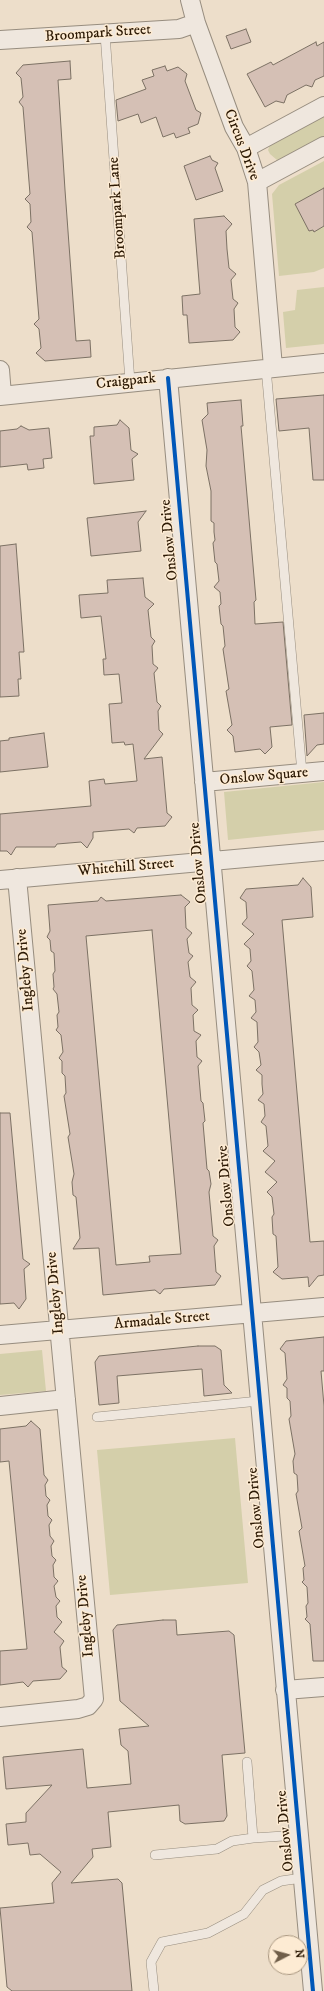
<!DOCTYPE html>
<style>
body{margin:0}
#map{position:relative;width:324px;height:1991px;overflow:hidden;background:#eddeca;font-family:"IM FELL DW Pica",serif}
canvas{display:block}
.north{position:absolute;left:268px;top:1935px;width:40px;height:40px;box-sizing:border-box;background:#fdebd3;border:1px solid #a99780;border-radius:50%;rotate:84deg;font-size:11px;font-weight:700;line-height:16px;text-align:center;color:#2c1904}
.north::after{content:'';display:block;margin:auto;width:14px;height:18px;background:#705e49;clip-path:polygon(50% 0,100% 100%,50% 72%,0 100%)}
</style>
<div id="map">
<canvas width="324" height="1991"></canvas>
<div class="north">N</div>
</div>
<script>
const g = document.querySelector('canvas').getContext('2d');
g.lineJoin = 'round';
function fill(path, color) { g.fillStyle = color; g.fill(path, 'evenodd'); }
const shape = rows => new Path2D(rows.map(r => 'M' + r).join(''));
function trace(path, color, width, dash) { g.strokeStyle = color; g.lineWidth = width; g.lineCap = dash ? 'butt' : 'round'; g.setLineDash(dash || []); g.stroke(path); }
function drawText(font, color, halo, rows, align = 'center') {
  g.font = font + ' "IM FELL DW Pica",serif'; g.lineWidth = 3; g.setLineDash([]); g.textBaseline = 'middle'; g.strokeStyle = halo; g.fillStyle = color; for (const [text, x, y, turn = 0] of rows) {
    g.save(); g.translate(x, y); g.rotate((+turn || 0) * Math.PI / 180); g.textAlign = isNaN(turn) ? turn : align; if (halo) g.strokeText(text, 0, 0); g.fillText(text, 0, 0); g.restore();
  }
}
fill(shape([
 [324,114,324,137,283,159,277,160,270,154,268,150,270,145],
 [324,161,324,268,314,272,279,276,272,194,279,185],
 [324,287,324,344,286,348,283,312,295,310,297,290],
 [324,782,324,830,228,840,224,792],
 [42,1350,46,1391,0,1395,0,1354],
 [235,1438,248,1583,110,1595,97,1450]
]), '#d4cfaa');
const building = shape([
 [246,29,251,42,231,49,226,36,246,29],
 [316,42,317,46,324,42,324,76,315,80,312,87,306,85,287,95,284,103,276,101,265,107,247,74,271,62,273,65,316,42],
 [70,61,71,79,58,80,65,190,76,341,90,340,91,357,45,361,36,353,41,348,39,329,34,324,39,319,32,232,27,227,31,222,30,204,25,199,30,194,23,107,19,102,23,97,21,78,16,73,23,65,70,61],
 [165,66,167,71,178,67,187,74,185,81,196,110,201,113,198,124,188,128,190,133,176,138,174,133,163,137,156,117,141,123,138,114,118,121,116,100,146,89,142,80,154,76,152,70,165,66],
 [210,156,212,160,218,163,215,168,223,191,196,200,184,166,210,156],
 [324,188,324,226,314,232,313,230,309,231,295,204,324,188],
 [224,216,232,224,226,231,227,249,229,268,236,274,231,280,233,299,238,303,234,309,235,327,240,332,233,340,189,343,187,315,183,315,182,296,200,294,194,219,224,216],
 [324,395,324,480,313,480,309,428,279,431,276,399,324,395],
 [241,400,243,426,241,426,256,600,254,602,255,624,283,622,292,725,270,727,272,747,265,754,260,749,235,752,233,736,227,730,232,725,226,691,229,689,223,649,225,646,223,626,221,624,219,606,221,604,220,592,214,587,219,581,217,564,215,562,213,543,215,540,214,532,214,523,211,521,211,491,206,466,207,450,202,420,208,414,207,403,241,400],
 [120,420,129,428,131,450,138,454,132,459,134,480,94,484,90,436,94,436,94,427,117,425,120,420],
 [21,426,29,430,49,428,52,458,43,459,44,468,28,470,27,464,0,467,0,431,17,429,21,426],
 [146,511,138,522,141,551,91,556,87,518,146,511],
 [16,544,24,652,19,652,21,679,18,679,19,696,0,697,0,546,16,544],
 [143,578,145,597,154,604,148,610,151,637,155,641,152,646,153,664,158,668,154,673,157,702,161,706,158,711,159,730,163,734,144,759,162,757,167,813,172,817,165,826,137,828,134,833,129,829,93,832,93,838,87,848,81,842,57,844,55,847,16,847,11,855,7,851,0,851,0,814,91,806,89,781,104,779,105,784,137,781,133,744,125,745,124,742,112,743,109,704,122,703,119,674,104,675,103,659,106,659,101,616,81,618,79,595,108,593,107,580,143,578],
 [324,713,324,744,317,745,307,756,304,715,324,713],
 [44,733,48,767,0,772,0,741,9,740,9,738,44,733],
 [303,878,311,887,313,917,282,920,310,1242,324,1241,324,1275,318,1276,309,1287,308,1277,282,1279,273,1272,278,1267,276,1236,273,1234,272,1217,274,1214,272,1197,267,1192,277,1182,265,1172,275,1161,263,1151,268,1146,266,1126,261,1122,265,1116,264,1104,258,1100,263,1094,262,1084,262,1075,256,1070,261,1065,259,1052,254,1047,258,1042,257,1022,251,1018,256,1012,255,1000,249,996,254,990,252,971,247,966,251,961,250,949,244,944,254,934,242,924,247,918,246,902,240,898,246,889,298,885,303,878],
 [181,895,190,902,185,907,186,928,192,933,187,939,189,953,193,956,188,962,190,977,196,982,191,988,192,1005,198,1010,193,1015,194,1031,201,1035,196,1041,197,1057,202,1061,198,1066,201,1101,203,1103,205,1121,203,1123,207,1169,209,1171,211,1184,209,1192,213,1236,218,1240,214,1246,216,1272,221,1276,215,1285,164,1289,160,1294,155,1290,103,1295,99,1248,73,1249,80,1238,76,1197,73,1195,72,1182,74,1174,68,1137,70,1134,64,1096,66,1093,65,1076,62,1073,62,1061,59,1058,63,1052,61,1035,56,1030,58,1027,57,1015,59,1012,57,994,53,989,54,987,53,974,55,971,54,953,51,951,50,940,47,937,50,931,48,905,98,901,101,897,106,901,181,895],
 [152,930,181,1254,149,1256,150,1262,116,1265,86,936,152,930],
 [0,1113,10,1113,23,1259,30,1264,24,1269,26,1299,19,1309,14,1303,0,1304,0,1113],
 [324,1337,324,1371,321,1371,324,1406,324,1661,313,1661,310,1624,305,1619,307,1617,306,1606,308,1603,307,1587,302,1582,304,1580,303,1568,305,1566,299,1531,302,1528,296,1494,298,1491,297,1475,294,1473,293,1461,295,1454,289,1419,291,1416,290,1401,287,1398,287,1388,283,1385,287,1379,285,1353,280,1349,286,1341,324,1337],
 [198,1346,215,1346,221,1350,224,1385,232,1393,204,1396,202,1369,117,1376,119,1403,99,1405,95,1362,99,1356,198,1346],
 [31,1421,40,1429,44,1475,48,1480,45,1485,46,1496,50,1500,47,1505,48,1516,52,1520,49,1525,50,1536,54,1541,51,1546,52,1556,56,1560,53,1565,54,1577,58,1581,54,1586,56,1597,60,1601,56,1606,57,1617,62,1622,54,1632,64,1641,60,1647,62,1667,67,1671,60,1679,33,1681,28,1687,23,1682,0,1685,0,1651,27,1649,9,1461,0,1462,0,1429,26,1426,31,1421],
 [163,1620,176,1620,177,1635,229,1631,234,1635,245,1753,222,1755,227,1816,224,1821,185,1824,180,1821,179,1805,108,1812,111,1847,92,1849,93,1857,71,1883,118,1879,122,1883,132,1991,12,1991,7,1987,0,1908,54,1903,52,1883,61,1872,40,1854,30,1855,28,1843,8,1845,6,1824,26,1822,26,1813,52,1785,6,1789,3,1757,83,1749,87,1788,131,1784,128,1751,121,1745,119,1729,149,1726,120,1701,113,1630,117,1625,163,1620]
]);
fill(building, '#d5c0b5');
trace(building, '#7c7164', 1);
const service = shape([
 [105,34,130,382],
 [266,368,302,773],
 [97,1417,259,1401],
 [247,1762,253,1838],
 [155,1855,217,1849,232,1841,253,1838,299,1835],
 [154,1991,151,1962,162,1942,208,1933,244,1914,263,1890,281,1881,302,1878]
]);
const minor = shape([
 [190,0,196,23,234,127,246,148,257,182,273,367],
 [0,40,179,29,196,23],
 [246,148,324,106],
 [257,182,324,146],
 [0,370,2,395],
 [168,378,313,1991],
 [0,396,324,363],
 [204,782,324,771],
 [0,880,324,851],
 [0,1335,324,1307],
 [0,1406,66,1399],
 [285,1690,324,1687],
 [0,1717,78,1709,88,1706,94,1699,17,878]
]);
trace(service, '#978d7f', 10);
trace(minor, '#978d7f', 20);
trace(service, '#efe7de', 9);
trace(minor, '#efe7de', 18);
trace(shape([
 [168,378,313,1991]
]), '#0057b8', 4);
drawText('15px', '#2c1904', '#fdebd3', [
 ["Broompark Street",98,34,-4],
 ["Circus Drive",241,145,69],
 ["Broompark Lane",118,208,-94],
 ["Craigpark",126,382,-6],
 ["Onslow Drive",170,540,-95],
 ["Onslow Square",264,777,-5],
 ["Onslow Drive",199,863,-95],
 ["Whitehill Street",126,868,-5],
 ["Ingleby Drive",26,970,-95],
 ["Onslow Drive",227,1186,-95],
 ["Ingleby Drive",56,1293,-95],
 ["Armadale Street",162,1321,-5],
 ["Onslow Drive",257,1508,-95],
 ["Ingleby Drive",86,1616,-95],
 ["Onslow Drive",286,1831,-95]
]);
</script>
